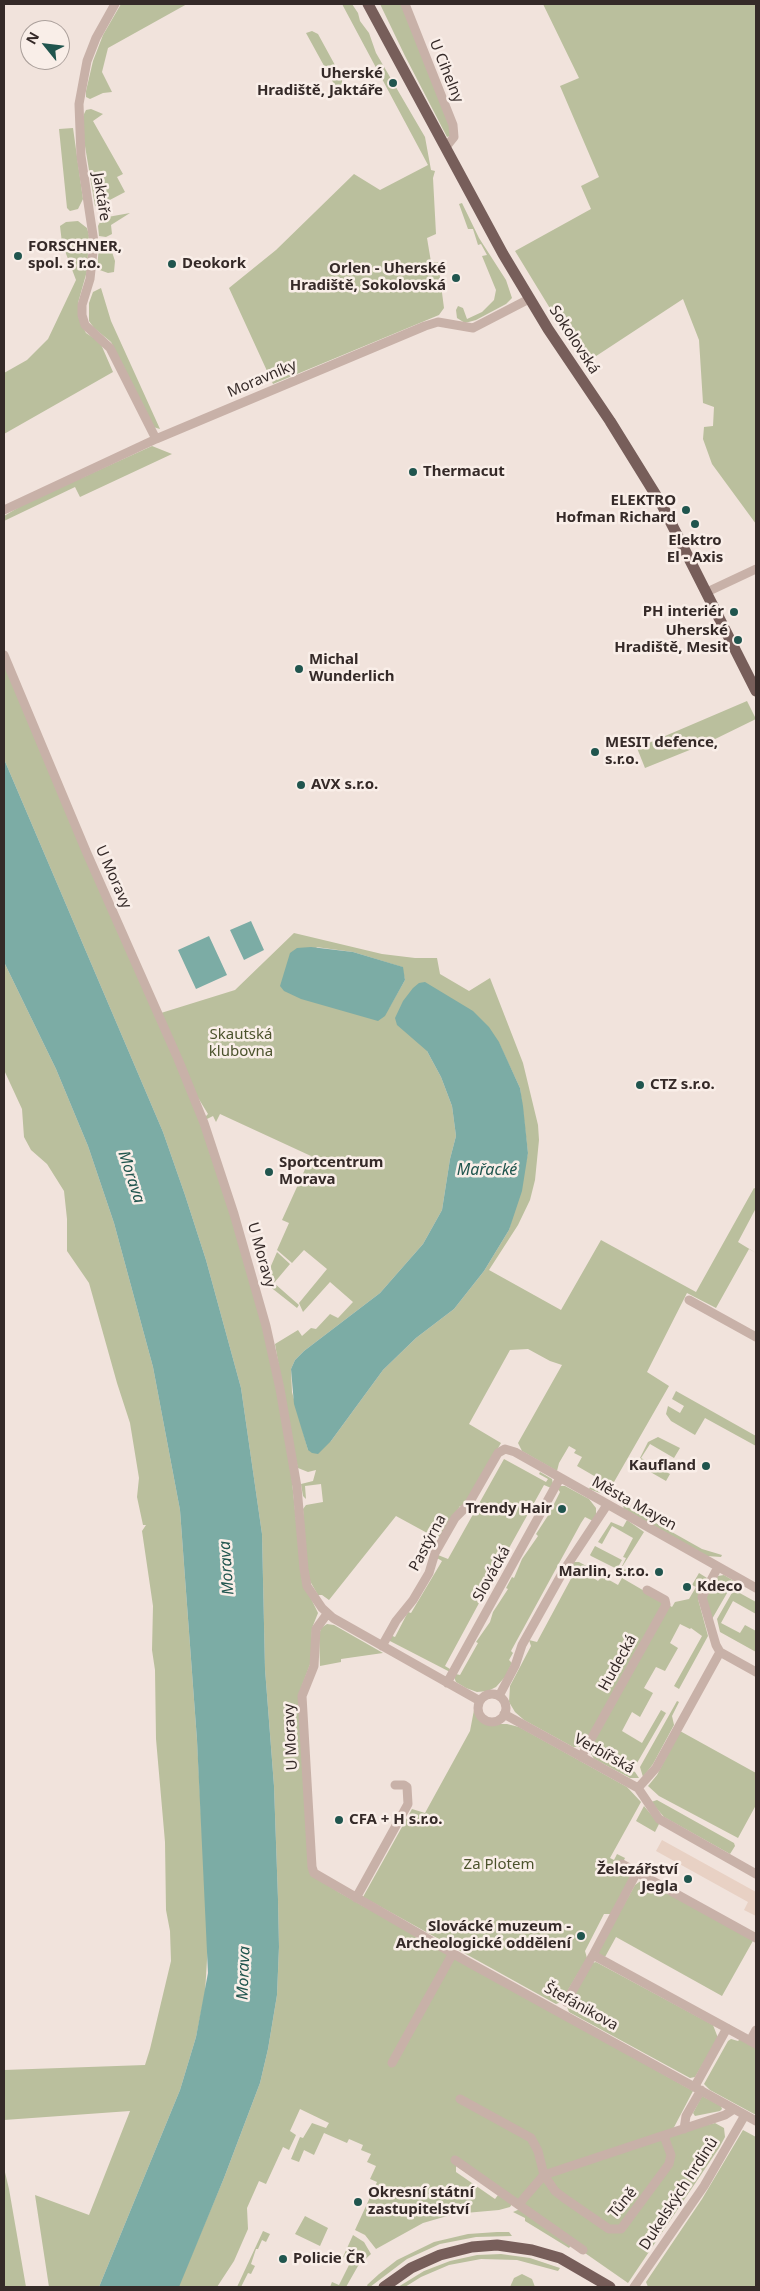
<!DOCTYPE html>
<meta charset="utf-8">
<style>
body{margin:0}
#map{position:relative;width:760px;height:2291px;overflow:hidden;background:#f1e3dc;font-family:"Noto Sans",sans-serif}
canvas{display:block}
.frame{position:absolute;inset:0;border:5px solid #352a28;pointer-events:none}
.north{position:absolute;left:20px;top:20px;width:50px;height:50px;box-sizing:border-box;background:#f9eee8;border:1px solid #aba09b;border-radius:50%;rotate:299deg;font-size:14px;font-weight:700;line-height:20px;text-align:center;color:#352a28}
.north::after{content:'';display:block;margin:auto;width:18px;height:22px;background:#20554e;clip-path:polygon(50% 0,100% 100%,50% 72%,0 100%)}
</style>
<div id="map">
<canvas width="760" height="2291"></canvas>
<div class="frame"></div>
<div class="north">N</div>
</div>
<script>
const g = document.querySelector('canvas').getContext('2d');
g.lineJoin = 'round';
function fill(path, color) { g.fillStyle = color; g.fill(path, 'evenodd'); }
const shape = rows => new Path2D(rows.map(r => 'M' + r).join(''));
function trace(path, color, width, dash) { g.strokeStyle = color; g.lineWidth = width; g.lineCap = dash ? 'butt' : 'round'; g.setLineDash(dash || []); g.stroke(path); }
function drawText(font, color, halo, rows, align = 'center') {
  g.font = font + ' "Noto Sans",sans-serif'; g.lineWidth = 5; g.setLineDash([]); g.textBaseline = 'middle'; g.strokeStyle = halo; g.fillStyle = color; for (const [text, x, y, turn = 0] of rows) {
    g.save(); g.translate(x, y); g.rotate((+turn || 0) * Math.PI / 180); g.textAlign = isNaN(turn) ? turn : align; if (halo) g.strokeText(text, 0, 0); g.fillText(text, 0, 0); g.restore();
  }
}
fill(shape([
 [121,4,187,4,108,48,102,72,112,92,103,93,90,99,86,97,86,91,93,61,103,35],
 [342,4,352,4,358,13,360,21,369,33,376,53,425,137,431,170,435,171,433,178,436,234,427,238,431,262,438,262,444,308,439,315,273,384,229,288,276,250,354,174,380,190,428,165],
 [380,4,401,4,452,130,450,136,447,137,405,56],
 [543,4,756,4,756,524,712,464,703,439,704,427,713,426,714,407,703,403,699,340,683,299,584,364,515,251,591,209,581,186,599,177,560,86,579,78],
 [312,31,318,34,342,78,342,84,339,87,334,84,306,33],
 [91,109,103,114,93,121,123,174,117,177,125,192,106,202,106,208,101,209,95,206,84,140,84,114,86,110],
 [73,128,83,199,78,209,70,211,67,208,59,129],
 [462,203,479,238,506,280,512,298,506,304,476,320,465,323,457,318,456,310,458,306,463,308,467,319,482,312,494,300,496,290,482,256,487,255,481,244,478,245,473,229,468,229,459,204],
 [130,213,111,225,112,234,106,237,99,236,98,226,102,218],
 [78,221,87,228,89,235,87,271,78,303,78,316,86,333,100,342,113,372,4,434,4,373,27,360,48,339,76,280,62,243,60,226,66,222],
 [105,244,110,246,115,261,114,272,108,273,97,269,99,246],
 [101,288,111,321,160,429,153,427,151,422,111,342,94,328,89,321,89,303,93,292],
 [152,446,172,454,80,497,75,487,4,521,4,516,26,503],
 [4,661,182,1073,231,1210,262,1324,279,1394,291,1471,302,1580,318,1613,312,1628,311,1662,301,1688,310,1874,340,1893,693,2091,671,2133,715,2123,724,2128,725,2137,719,2148,628,2283,572,2244,569,2248,525,2221,525,2218,513,2212,520,2209,456,2166,456,2172,495,2199,498,2195,512,2204,510,2207,499,2210,454,2214,423,2223,376,2249,365,2235,355,2230,377,2182,370,2179,376,2166,367,2162,371,2154,361,2150,363,2145,349,2139,347,2143,324,2133,314,2155,304,2150,299,2162,291,2159,300,2137,303,2138,312,2123,326,2128,329,2123,300,2109,290,2131,296,2135,289,2150,283,2147,266,2184,259,2181,247,2208,248,2229,234,2261,217,2287,178,2287,224,2178,260,2083,268,2049,277,1995,279,1947,278,1899,274,1786,265,1669,262,1534,241,1388,206,1260,185,1195,163,1132,4,759],
 [747,701,756,719,707,743,645,768,637,748],
 [294,933,382,954,415,958,437,958,440,974,469,991,490,978,523,1063,538,1125,539,1140,535,1180,530,1200,518,1225,489,1270,561,1310,601,1240,696,1292,754,1188,756,1189,756,1208,738,1242,756,1253,749,1249,716,1308,687,1293,647,1372,669,1386,610,1489,600,1493,589,1489,596,1477,577,1466,582,1457,574,1453,576,1450,569,1446,559,1463,557,1471,522,1451,518,1443,562,1365,550,1361,528,1349,510,1350,469,1424,501,1443,466,1503,463,1506,460,1506,440,1540,396,1516,329,1600,322,1595,318,1595,307,1576,303,1509,306,1505,323,1502,321,1484,305,1486,306,1499,303,1496,301,1484,313,1481,316,1470,308,1472,298,1468,293,1449,275,1344,298,1330,302,1336,311,1328,316,1329,330,1314,338,1318,353,1302,330,1282,303,1312,299,1303,327,1269,304,1250,292,1263,277,1250,289,1223,282,1220,311,1156,220,1114,216,1122,213,1116,205,1120,205,1117,208,1114,189,1083,161,1013,235,990],
 [316,947,353,952,402,967,405,980,389,1008],
 [499,1043,520,1088,528,1153,509,1230,484,1271,454,1309,416,1338,383,1370,331,1441,308,1450,292,1392,291,1369,295,1360,304,1351,380,1293,423,1244,442,1210,450,1159,456,1136,452,1106,441,1077,427,1051],
 [4,962,56,1069,88,1146,114,1223,153,1367,180,1510,197,1740,208,1943,205,1993,196,2037,180,2090,99,2287,49,2287,35,2195,89,2215,130,2111,4,2120,4,2070,145,2065,150,2049,171,1961,170,1931,166,1910,165,1842,156,1739,155,1670,152,1650,153,1606,142,1531,146,1525,143,1525,137,1497,139,1478,130,1423,117,1383,89,1283,67,1251,67,1219,64,1191,47,1164,31,1150,24,1137,22,1109,4,1070],
 [277,1252,290,1264,274,1283,299,1305,297,1308,264,1282],
 [676,1391,756,1436,756,1446,705,1418,695,1435,671,1421,666,1414,668,1406,680,1413,684,1406,672,1399],
 [658,1437,680,1448,674,1458,650,1444,641,1458,670,1474,666,1481,640,1466,639,1460,648,1442],
 [504,1459,546,1482,548,1479,539,1474,540,1472,552,1479,553,1484,551,1488,544,1485,498,1568,445,1666,450,1669,450,1672,388,1640,390,1635,395,1637,408,1612,411,1613,442,1561,437,1558,438,1555,448,1559],
 [560,1486,565,1486,589,1499,596,1508,596,1516,593,1521,585,1517,581,1523,511,1651,513,1653,509,1660,512,1663,505,1677,496,1687,488,1691,477,1692,466,1688,456,1682,454,1677,456,1674,460,1675,478,1643,476,1642,490,1622,493,1612,508,1589,506,1588,512,1577,514,1578,522,1559,538,1536,536,1534,549,1514,560,1492,558,1489],
 [622,1504,702,1549,722,1555,721,1557,707,1556,624,1509],
 [627,1520,644,1532,622,1567,631,1572,633,1568,636,1570,631,1578,620,1570,626,1558,623,1557,633,1538,612,1526,602,1544,598,1542,611,1522,623,1527],
 [595,1546,622,1560,617,1569,591,1556,590,1555],
 [574,1562,579,1562,592,1569,594,1572,592,1577,598,1581,602,1576,618,1585,622,1578,672,1607,675,1602,689,1599,696,1587,692,1585,699,1573,707,1578,698,1599,708,1636,679,1689,674,1686,702,1636,691,1628,690,1629,680,1624,670,1643,678,1648,665,1671,656,1667,644,1688,653,1693,640,1717,632,1712,622,1731,642,1743,661,1710,666,1713,637,1763,634,1765,586,1740,580,1747,573,1747,524,1720,515,1712,509,1702,510,1686,531,1646,529,1640,537,1642,573,1575,567,1572],
 [724,1575,734,1581,712,1619,706,1598,718,1576],
 [733,1591,736,1591,756,1602,756,1614,733,1601,721,1623,740,1633,745,1625,756,1631,756,1652,720,1632,717,1619],
 [327,1624,334,1625,383,1653,341,1659,341,1662,320,1666,319,1635,321,1628],
 [677,1701,679,1702,672,1716,674,1725,653,1764,643,1777,640,1767],
 [474,1710,480,1720,488,1724,507,1724,519,1727,627,1787,641,1802,610,1858,614,1860,617,1854,625,1858,621,1866,629,1872,630,1877,612,1914,604,1914,585,1951,587,1958,561,2002,556,2004,363,1897,412,1809,425,1813,470,1731],
 [680,1731,756,1773,756,1805,738,1838,659,1796,648,1786,657,1775],
 [591,1747,635,1772,639,1778,630,1778,594,1759,590,1752],
 [657,1800,734,1843,735,1846,730,1854,664,1817,651,1802],
 [644,1806,659,1824,655,1832,636,1821],
 [642,1880,754,1939,722,1996,616,1937,605,1957,599,1954,598,1951,635,1885],
 [596,1962,713,2025,718,2038,695,2077,690,2078,569,2012,567,2007,571,2000,592,1963],
 [731,2039,738,2041,740,2039,756,2048,756,2115,710,2090,704,2084,728,2041],
 [702,2096,721,2106,722,2109,720,2111,695,2116,693,2113],
 [743,2130,756,2137,756,2287,648,2287,646,2282,702,2199],
 [4,2168,9,2189,26,2287,4,2287],
 [305,2216,328,2228,320,2246,295,2234],
 [263,2231,270,2234,266,2242,262,2240,258,2249,256,2249,251,2264,255,2266,251,2274,248,2273,241,2287,237,2287],
 [497,2232,509,2232,512,2236,476,2237,440,2244,407,2259,370,2287,368,2287,367,2285,379,2274,397,2260,434,2242,468,2234],
 [353,2235,364,2242,371,2254,358,2266,346,2287,330,2287,332,2282,339,2285,351,2261,343,2257],
 [501,2254,530,2258,560,2268,558,2271,517,2260,481,2259,449,2265,421,2277,405,2287,398,2287,424,2271,450,2261,477,2255],
 [522,2274,532,2279,535,2287,510,2287,514,2278]
]), '#babf9d');
fill(shape([
 [662,1840,756,1892,756,1916,744,1910,748,1902,656,1851]
]), '#e8d1c4');
fill(shape([
 [4,759,163,1132,185,1195,206,1260,241,1388,262,1534,265,1669,274,1786,278,1899,279,1947,277,1995,268,2049,260,2083,224,2178,179,2287,99,2287,180,2090,196,2037,208,1973,197,1740,180,1510,153,1367,114,1223,88,1146,56,1069,4,962],
 [251,921,264,950,244,960,230,930],
 [209,936,227,975,196,989,178,950],
 [311,947,353,952,403,967,405,980,385,1016,378,1021,301,999,284,991,280,986,290,953,297,948],
 [425,982,473,1011,489,1027,499,1042,520,1088,523,1106,528,1153,522,1191,509,1230,484,1271,454,1309,416,1338,383,1370,331,1441,318,1454,312,1453,308,1450,294,1404,291,1369,295,1360,304,1351,380,1293,423,1244,442,1210,450,1159,456,1136,452,1106,441,1077,427,1051,397,1025,395,1018,403,1001,413,988,419,983]
]), '#7caca5');
trace(shape([
 [115,4,96,38,87,61,79,104,81,156,94,242,90,279,82,305,82,315,85,325,110,348,156,439],
 [405,4,453,125,454,137,446,147],
 [4,510,156,439,425,326,438,322,473,328,529,299],
 [707,592,756,569],
 [4,655,86,851,178,1059,204,1123,234,1214,266,1326,280,1389,297,1487,304,1569,307,1586,322,1608,333,1618,480,1701],
 [689,1300,756,1337],
 [718,1567,702,1597,716,1645,720,1652,756,1672],
 [327,1614,316,1629,314,1666,302,1696,312,1867,314,1873,466,1961,756,2121],
 [382,1646,396,1621,413,1600,429,1573,435,1553,455,1518,468,1505,498,1453,505,1449,515,1452,756,1588],
 [447,1683,560,1478],
 '478 1708a14 14 0 1 1 28 0a14 14 0 1 1-28 0Z',
 [499,1696,515,1666,522,1645,564,1570,607,1505],
 [504,1714,638,1788,659,1819,756,1874],
 [581,1757,666,1605,665,1600,647,1590],
 [638,1788,656,1768,720,1652],
 [622,1864,756,1938],
 [356,1898,408,1804,407,1787,404,1785,395,1785],
 [593,1955,637,1872],
 [566,2002,593,1955,756,2044],
 [750,2041,756,2030],
 [392,2063,453,1953],
 [695,2086,727,2028],
 [460,2099,531,2138,538,2151,544,2175,725,2115,734,2109],
 [684,2129,686,2116,701,2090],
 [455,2160,519,2205],
 [583,2250,519,2205,524,2198,544,2175,555,2191,564,2198,609,2229,621,2229,669,2164,671,2155,664,2136],
 [634,2287,704,2186,745,2115]
]), '#c8b1a8', 9);
trace(shape([
 [368,4,503,254,548,329,610,421,662,505,756,691],
 [384,2287,411,2268,440,2255,472,2247,497,2245,532,2250,560,2258,610,2287]
]), '#775e5a', 11);
for (const [x, y, r, color] of [
 [393,83,5,"#20554e"],
 [18,256,5,"#20554e"],
 [172,264,5,"#20554e"],
 [456,278,5,"#20554e"],
 [413,472,5,"#20554e"],
 [686,510,5,"#20554e"],
 [695,524,5,"#20554e"],
 [734,612,5,"#20554e"],
 [738,640,5,"#20554e"],
 [299,669,5,"#20554e"],
 [595,752,5,"#20554e"],
 [301,785,5,"#20554e"],
 [640,1085,5,"#20554e"],
 [269,1172,5,"#20554e"],
 [706,1466,5,"#20554e"],
 [562,1509,5,"#20554e"],
 [659,1572,5,"#20554e"],
 [687,1587,5,"#20554e"],
 [339,1820,5,"#20554e"],
 [688,1879,5,"#20554e"],
 [581,1936,5,"#20554e"],
 [358,2202,5,"#20554e"],
 [283,2259,5,"#20554e"]
]) { const dot = new Path2D(); dot.arc(x, y, r, 0, 2 * Math.PI); g.fillStyle = color; g.fill(dot); trace(dot, '#f9eee8', 2); }
drawText('15px', '#352a28', '#f9eee8', [
 ["U Cihelny",446,71,68],
 ["Jaktáře",101,197,81],
 ["Sokolovská",574,340,57],
 ["Moravníky",262,379,-23],
 ["U Moravy",113,877,66],
 ["U Moravy",261,1255,74],
 ["Města Mayen",634,1504,29],
 ["Pastýrna",428,1543,-62],
 ["Slovácká",492,1574,-61],
 ["Hudecká",618,1663,-61],
 ["U Moravy",291,1737,-93],
 ["Verbířská",604,1754,29],
 ["Štefánikova",581,2007,29],
 ["Dukelských hrdinů",679,2194,-57],
 ["Tůně",623,2203,-50]
]);
drawText('bold 15px', '#352a28', '#f9eee8', [
 ["Uherské",383,74,"right"],
 ["Hradiště, Jaktáře",383,91,"right"],
 ["FORSCHNER,",28,247],
 ["spol. s r.o.",28,264],
 ["Deokork",182,264],
 ["Orlen - Uherské",446,269,"right"],
 ["Hradiště, Sokolovská",446,286,"right"],
 ["Thermacut",423,472],
 ["ELEKTRO",676,501,"right"],
 ["Hofman Richard",676,518,"right"],
 ["Elektro",695,541,"center"],
 ["El - Axis",695,558,"center"],
 ["PH interiér",724,612,"right"],
 ["Uherské",728,631,"right"],
 ["Hradiště, Mesit",728,648,"right"],
 ["Michal",309,660],
 ["Wunderlich",309,677],
 ["MESIT defence,",605,743],
 ["s.r.o.",605,760],
 ["AVX s.r.o.",311,785],
 ["CTZ s.r.o.",650,1085],
 ["Sportcentrum",279,1163],
 ["Morava",279,1180],
 ["Kaufland",696,1466,"right"],
 ["Trendy Hair",552,1509,"right"],
 ["Marlin, s.r.o.",649,1572,"right"],
 ["Kdeco",697,1587],
 ["CFA + H s.r.o.",349,1820],
 ["Železářství",678,1870,"right"],
 ["Jegla",678,1887,"right"],
 ["Slovácké muzeum -",571,1927,"right"],
 ["Archeologické oddělení",571,1944,"right"],
 ["Okresní státní",368,2193],
 ["zastupitelství",368,2210],
 ["Policie ČR",293,2259]
], 'left');
drawText('15px', '#4c532d', '#f9eee8', [
 ["Skautská",241,1035],
 ["klubovna",241,1052],
 ["Za Plotem",499,1865]
]);
drawText('italic 16px', '#20554e', '#f9eee8', [
 ["Mařacké",487,1170],
 ["Morava",131,1177,72],
 ["Morava",227,1568,-94],
 ["Morava",244,1973,-88]
]);
</script>
